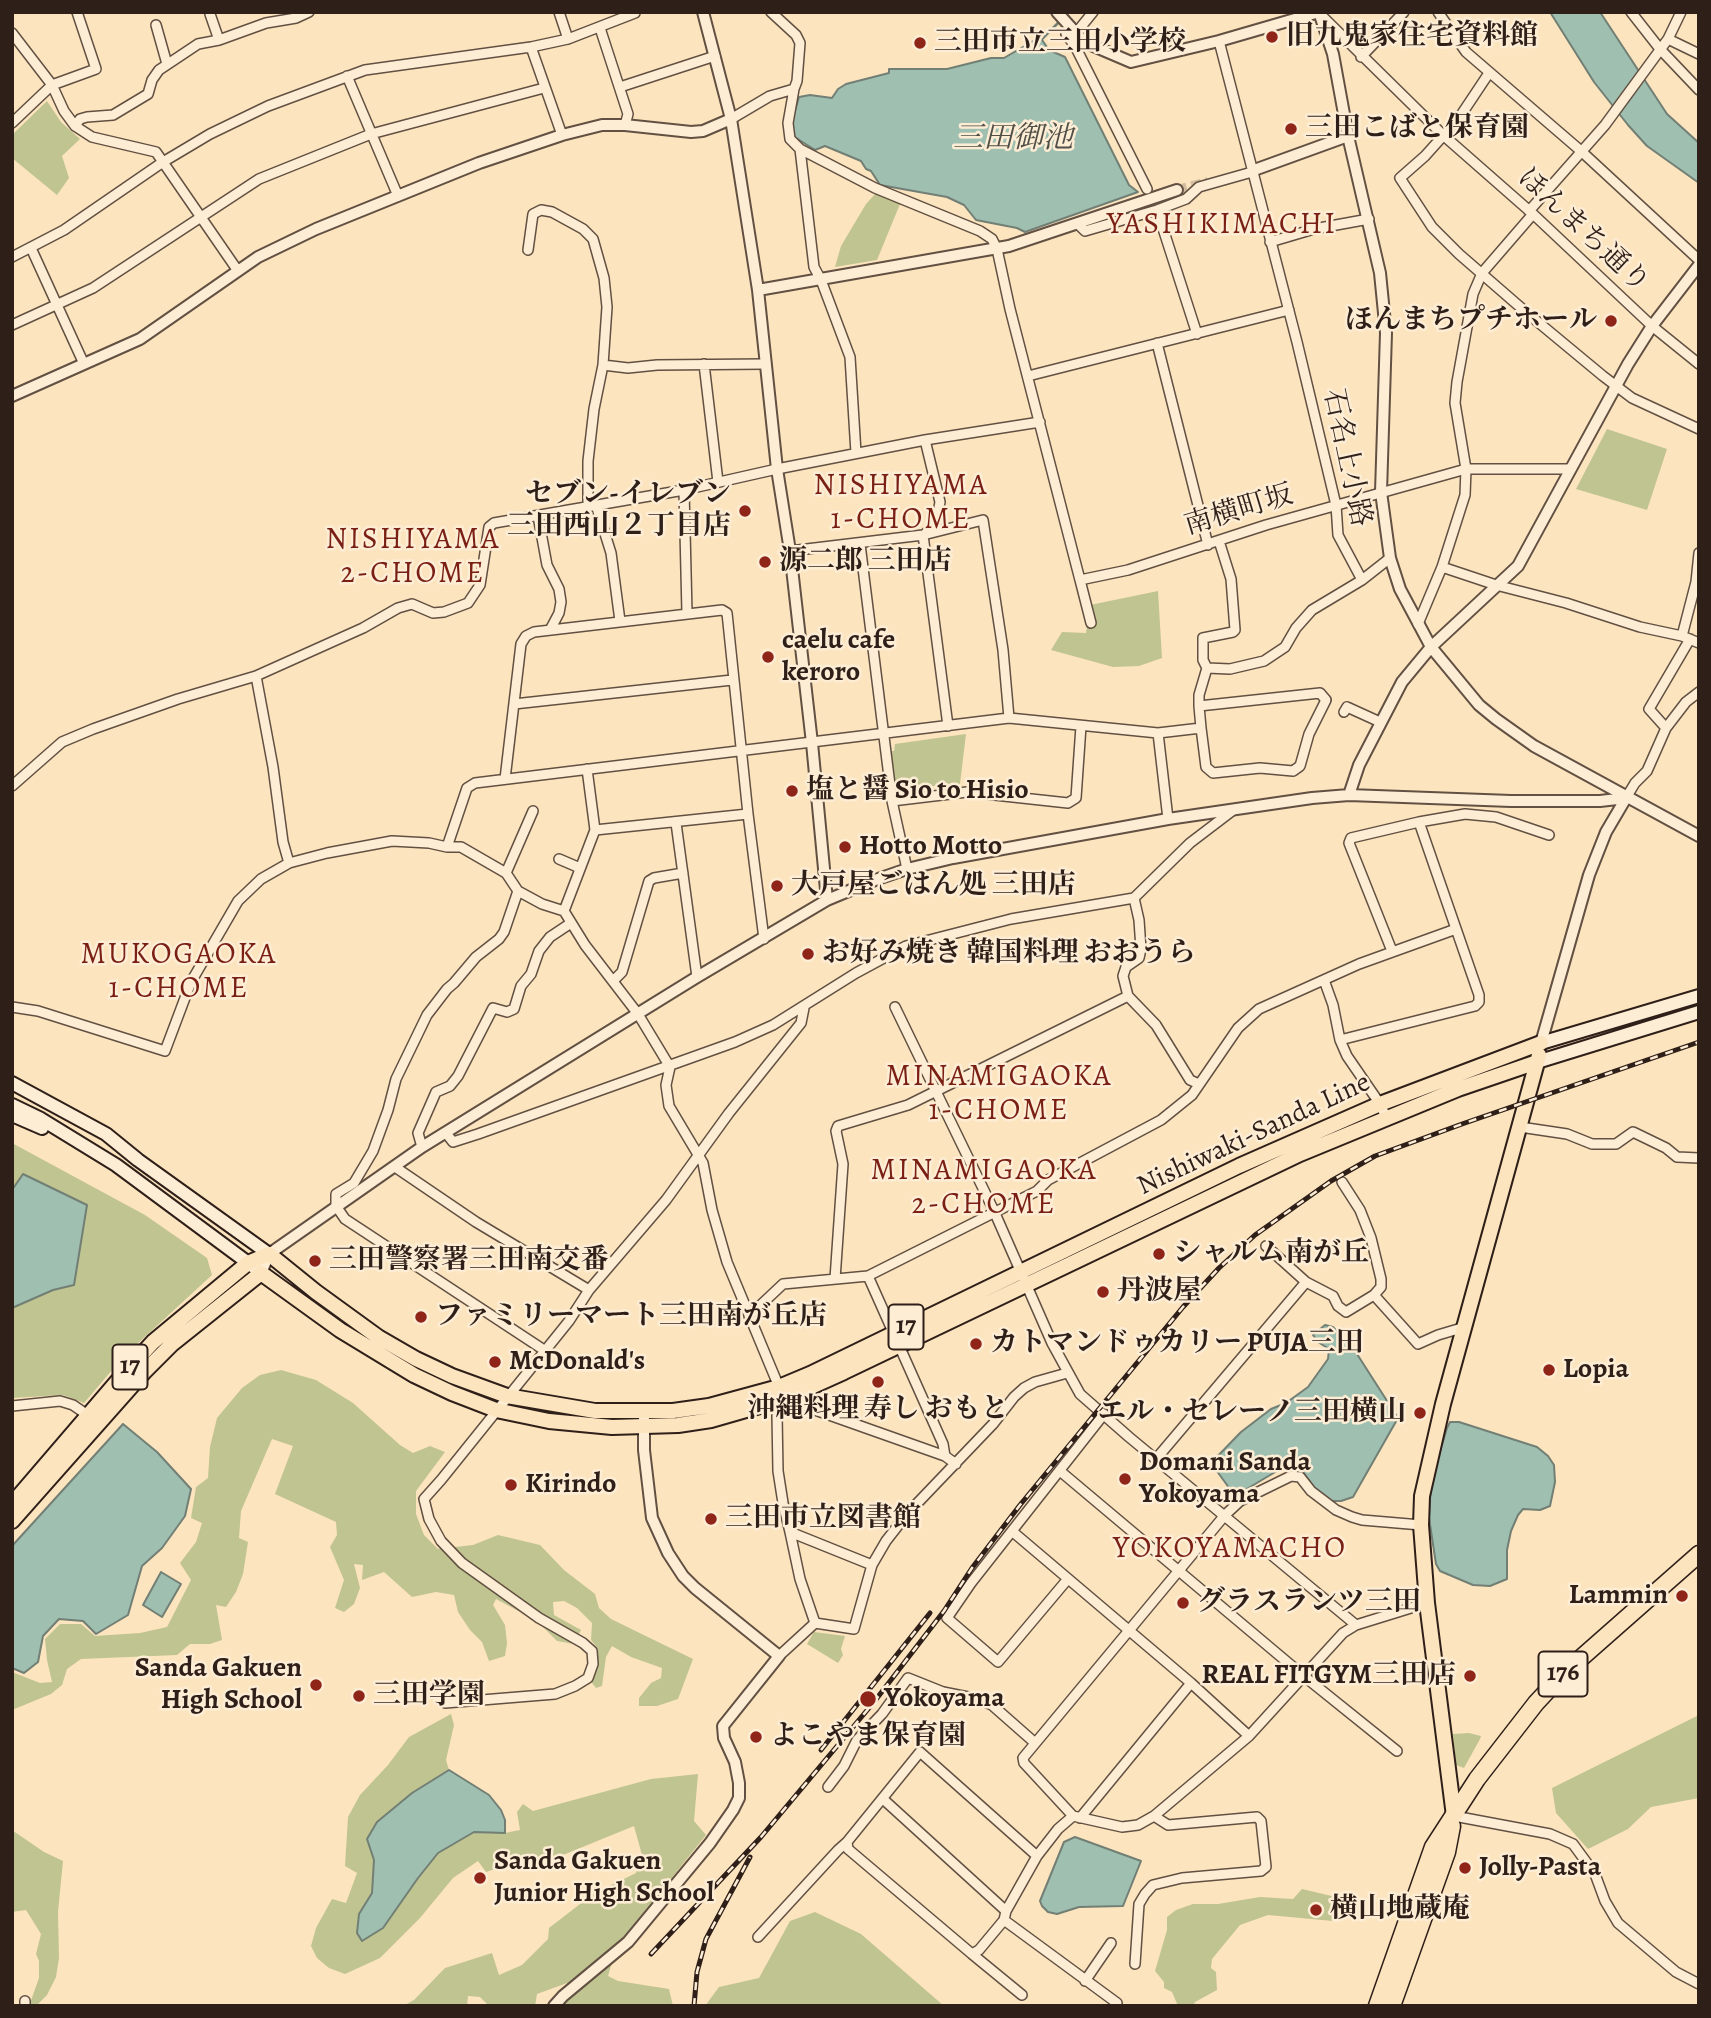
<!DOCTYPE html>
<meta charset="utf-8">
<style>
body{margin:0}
#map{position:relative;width:1711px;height:2018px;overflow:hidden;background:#fce4bf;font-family:Alegreya,serif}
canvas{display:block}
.frame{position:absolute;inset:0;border:14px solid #2f1f19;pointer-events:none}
</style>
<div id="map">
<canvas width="1711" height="2018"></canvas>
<div class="frame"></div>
</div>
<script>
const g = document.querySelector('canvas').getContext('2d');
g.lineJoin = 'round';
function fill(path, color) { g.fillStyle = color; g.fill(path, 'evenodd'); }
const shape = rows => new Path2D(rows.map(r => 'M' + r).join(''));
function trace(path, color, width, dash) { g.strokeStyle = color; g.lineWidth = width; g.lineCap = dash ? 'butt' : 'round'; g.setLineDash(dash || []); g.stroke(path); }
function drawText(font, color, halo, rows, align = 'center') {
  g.font = font + ' Alegreya,"Noto Serif JP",serif'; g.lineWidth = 5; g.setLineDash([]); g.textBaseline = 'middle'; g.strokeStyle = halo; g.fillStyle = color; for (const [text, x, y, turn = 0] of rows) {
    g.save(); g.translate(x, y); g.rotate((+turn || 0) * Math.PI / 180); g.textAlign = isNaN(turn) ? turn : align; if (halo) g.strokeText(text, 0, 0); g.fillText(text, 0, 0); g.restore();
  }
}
fill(shape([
 [47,101,61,122,80,139,62,156,69,178,57,195,12,158,12,135],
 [876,193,900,204,877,260,835,267,841,246,866,204],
 [1607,429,1667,449,1647,510,1576,489],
 [1158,591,1162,658,1139,666,1113,667,1051,650,1062,632,1086,633,1090,605],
 [966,734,960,784,895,789,889,751,894,751,895,744],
 [12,1143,145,1215,207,1258,212,1275,124,1356,84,1403,63,1395,12,1398],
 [281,1370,316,1380,353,1403,400,1445,413,1453,430,1446,445,1452,416,1491,416,1514,424,1535,438,1549,473,1545,498,1535,540,1545,564,1570,595,1594,599,1608,611,1619,693,1659,678,1699,657,1706,639,1706,639,1698,651,1683,661,1678,662,1668,631,1657,612,1646,606,1657,602,1686,596,1688,592,1683,597,1666,598,1653,596,1646,591,1640,592,1623,577,1608,564,1601,553,1602,554,1615,581,1630,574,1644,557,1641,537,1621,496,1599,493,1605,505,1625,507,1643,505,1656,489,1661,482,1642,470,1630,458,1612,454,1595,436,1592,412,1597,384,1572,362,1580,363,1565,354,1564,360,1588,354,1604,344,1612,335,1608,344,1580,330,1547,337,1535,336,1522,275,1494,293,1446,272,1439,241,1511,239,1538,248,1542,243,1574,236,1592,226,1607,216,1605,222,1640,210,1644,190,1644,177,1655,81,1659,67,1669,62,1685,51,1694,12,1710,12,1672,40,1683,52,1682,47,1660,45,1639,60,1624,81,1624,95,1636,140,1633,167,1627,191,1580,180,1563,196,1542,202,1523,191,1518,196,1487,208,1478,210,1447,217,1418,242,1388,260,1375],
 [814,1632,845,1636,841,1649,843,1655,838,1663,807,1644],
 [451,1714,454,1725,446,1760,449,1770,412,1793,377,1822,367,1839,374,1860,372,1893,359,1915,357,1932,383,1928,418,1878,438,1853,459,1839,474,1832,505,1833,520,1830,517,1812,523,1804,533,1811,651,1779,698,1774,694,1821,706,1835,617,1946,608,1976,618,1981,669,1989,673,2006,563,2006,568,1999,567,1983,537,1994,535,2006,489,2006,480,1997,468,1996,467,2006,403,2006,414,2000,445,1968,492,1953,499,1975,522,1965,548,1939,549,1928,593,1894,636,1873,642,1855,634,1826,541,1864,536,1856,486,1872,478,1861,453,1878,420,1918,380,1958,345,1974,329,1968,317,1958,311,1946,316,1928,332,1899,346,1903,357,1873,345,1866,348,1817,360,1795,388,1765,409,1737],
 [1699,1715,1699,1798,1651,1807,1628,1829,1588,1849,1556,1813,1552,1788],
 [1469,1733,1481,1736,1480,1739,1464,1768,1456,1765,1453,1734],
 [12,1830,44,1852,63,1861,58,1912,59,1958,56,1977,47,1995,36,2006,29,2006,39,1978,39,1961,36,1954,41,1934,26,1910,12,1912],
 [1302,1889,1336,1897,1333,1921,1268,1915,1240,1925,1212,1959,1211,1968,1216,1972,1217,1990,1195,2002,1193,2006,1178,2006,1172,1992,1164,1988,1164,1982,1155,1971,1167,1930,1167,1917,1176,1910,1193,1904,1218,1904,1260,1897,1293,1899],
 [815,1912,861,1934,944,2006,705,2006,719,1987,759,1978,790,1921]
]), '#c0c491');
const water = shape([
 [1550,12,1600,12,1667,114,1699,143,1699,183,1647,146,1628,125,1594,82,1550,12],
 [1040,37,1049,50,1065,57,1129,185,1138,192,1025,232,1017,228,976,220,964,205,947,197,880,185,871,171,866,169,861,161,825,146,815,150,793,136,790,128,799,97,810,95,832,98,838,89,846,84,889,73,889,69,947,69,991,58,1004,58,1040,37],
 [23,1174,87,1205,74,1285,53,1290,12,1308,12,1190,23,1174],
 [1325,1325,1333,1327,1357,1354,1398,1418,1353,1497,1341,1501,1330,1501,1316,1490,1303,1472,1292,1468,1282,1468,1235,1496,1211,1463,1241,1432,1271,1409,1286,1403,1308,1387,1328,1359,1329,1349,1318,1342,1313,1335,1325,1325],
 [1450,1422,1459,1422,1537,1447,1548,1456,1554,1465,1555,1482,1550,1506,1540,1510,1523,1509,1518,1515,1511,1531,1507,1550,1507,1579,1490,1586,1473,1585,1440,1571,1436,1564,1429,1518,1431,1481,1447,1428,1450,1422],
 [123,1424,157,1452,191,1489,185,1516,162,1548,142,1566,128,1615,96,1634,83,1621,59,1619,43,1636,38,1662,24,1673,12,1668,12,1546,123,1424],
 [161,1572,181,1584,162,1617,143,1605,161,1572],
 [449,1770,489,1795,501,1810,505,1820,505,1833,474,1832,438,1853,418,1878,383,1928,362,1941,357,1933,359,1914,372,1893,374,1860,367,1839,377,1822,412,1793,449,1770],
 [1075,1837,1141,1861,1123,1906,1079,1907,1057,1914,1048,1912,1042,1906,1040,1901,1064,1842,1075,1837]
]);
fill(water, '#9fbfb1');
trace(water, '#727f74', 2);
trace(shape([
 [1042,39,1059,22]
]), '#727f74', 2.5);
trace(shape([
 [1177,190,1208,182]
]), '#d3bd9e', 10, [10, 5]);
const minor = shape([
 [559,12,568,39],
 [771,12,796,35,800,43,797,81,794,89],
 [1438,12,1466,52,1581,151,1699,260],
 [1631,12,1660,49,1699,90],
 [210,14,219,40],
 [1322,16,1443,135,1533,214,1652,326,1699,364],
 [156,25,167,64],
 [600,28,628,114,625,125],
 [1070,28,1066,34,1075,46,1147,189],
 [12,33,52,85,64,111,75,126,92,137,156,152,238,271],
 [1076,33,1093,12],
 [1668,39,1699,54],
 [1219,41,1297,342,1336,505,1338,535,1362,580],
 [531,47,562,135],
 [1361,57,1404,12],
 [1489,73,1459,118,1425,156,1400,178,1432,227,1459,254,1527,313,1603,376,1632,398,1699,429],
 [347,76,398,196],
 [620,87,715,56],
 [731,119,770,96,794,89,788,123,790,139,800,149,875,188,980,231,992,239,997,249,1010,309,1080,580,1128,570,1266,525,1466,469,1571,469],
 [12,123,52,85,96,69,77,12],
 [75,126,80,119,87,117,113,115,148,94,152,80,159,70,198,44,219,40,266,23,296,18,309,12],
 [800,149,814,267,821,280,850,357,856,453],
 [1157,210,1197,334],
 [1529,211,1605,125,1668,39,1681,12],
 [1078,224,1085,231,1157,210,1186,199,1199,187,1252,172],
 [1270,242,1314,229,1369,219],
 [31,248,84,364],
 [528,250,533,214,541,210,552,212,583,229,593,239,604,278,607,307,603,365,594,409,588,461,588,507],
 [12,257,64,230,163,162,210,134,268,106,365,70,531,47,568,39,635,13],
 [12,325,93,288,259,179,371,134,544,88],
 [1157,343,1208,545],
 [704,364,718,482],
 [603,365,628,368,657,365,765,364],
 [1028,376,1289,310],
 [684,490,687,613],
 [596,505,611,553,620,621],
 [538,516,547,565,559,589,561,602,559,613,550,630],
 [925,534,936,523,940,502,925,440],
 [923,535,948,726],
 [860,544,892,801,907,869],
 [790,551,923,535,983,520,1003,650,1009,718],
 [1442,567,1496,585,1566,603,1640,627,1682,636,1699,643],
 [1080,580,1091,623],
 [1418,624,1442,567,1465,495,1466,469,1455,403,1457,382,1473,294,1482,273,1533,214],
 [1682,636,1696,582,1699,553],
 [1207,668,1203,660,1203,638,1233,632,1235,630,1231,579,1219,541],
 [256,676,273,767,283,842,289,863],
 [514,704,732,680],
 [1199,706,1199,695,1207,668,1230,669,1264,661,1285,647,1296,628,1312,610,1362,580,1390,558],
 [1344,712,1347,707,1380,722],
 [1666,728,1649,709,1690,639],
 [1158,733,1168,819],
 [587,769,595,830],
 [505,779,521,644,526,636,534,632,722,610,727,613,748,814],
 [12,786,62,742,93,729,178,699,256,676,363,628,398,608,412,604,433,613,444,612,468,603,480,585,489,527,494,523,684,490,777,469,925,440,1040,422],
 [1626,798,1635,783,1647,771,1666,728,1686,702,1699,692],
 [892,801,967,792,1068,803,1076,798,1081,726],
 [676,823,697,977],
 [447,847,461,847,506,873,518,891,542,904,564,911],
 [559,859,580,868],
 [506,873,533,811],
 [518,891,504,932,499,939,476,957,454,983,447,989,427,1015,396,1079,388,1110,373,1151,354,1183,336,1194,336,1206,345,1219,544,1350],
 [1134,898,1139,920,1141,949,1139,958,1126,967,1123,976,1128,996,1156,1025,1190,1080,1199,1084],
 [764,939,748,814,595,830,564,911,585,945,638,1014,670,1067,666,1085,669,1106,703,1163,712,1210,727,1262,784,1399,945,1456,956,1464],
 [1392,951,1349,843,1351,838,1419,822,1465,814,1496,817,1549,835],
 [1324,980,1333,1005,1340,1040,1347,1056,1380,1104,1386,1117],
 [613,981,622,972,649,881,654,878,683,873],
 [12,1007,38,1011,165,1051,191,982,238,901,261,879,289,863,327,853,392,841,429,843,447,847,467,788,475,783,1009,718,1158,733,1201,728,1199,706,1320,693,1326,700,1309,734,1300,766,1293,771,1260,768,1213,773,1206,767,1201,728],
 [895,1007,994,1211,1052,1343,1080,1394,1129,1437,1356,1625],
 [1340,1040,1475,1006,1479,1002,1479,995,1419,822],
 [1520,1127,1567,1134,1592,1144,1616,1144,1633,1132,1666,1148,1677,1157,1699,1158],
 [446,1133,453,1142,478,1134,735,1042,773,1025,856,973,906,946,1011,919,1134,898,1190,843,1232,811],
 [422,1147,418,1133,436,1092,450,1086,458,1076,493,1008,507,1012,514,1009,521,986,531,974,539,951,550,937,571,923],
 [395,1167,476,1222,589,1290],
 [868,1276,943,1444,945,1456],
 [835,1279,843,1164,836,1131,838,1126,908,1105,1128,996],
 [1306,1282,1333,1296,1338,1306,1346,1312,1374,1295,1381,1287,1381,1279,1371,1238,1360,1210,1342,1182],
 [1374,1295,1418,1344,1438,1335,1465,1327],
 [749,1316,783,1284,868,1276,1037,1191,1048,1180,1161,1120,1192,1095,1238,1028,1259,1009,1359,964,1456,929],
 [784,1399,777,1415,778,1471,783,1503,790,1532,872,1565],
 [12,1406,60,1401,73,1405,89,1416],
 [1156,1459,1306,1282,1266,1246],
 [1060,1471,1305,1677,1397,1751],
 [790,1532,800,1579,815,1623],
 [1013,1532,1191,1683,1249,1736],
 [1067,1580,998,1662,947,1618,971,1583,1104,1414],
 [779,1656,815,1623,854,1629,872,1565,886,1541,907,1514,993,1424,1014,1397,1024,1388,1035,1382,1067,1373],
 [445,1703,555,1694,575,1686,588,1678,593,1664,592,1651,583,1643,539,1618,462,1563,441,1541,429,1519,424,1499,441,1480,569,1321,589,1290,666,1200,729,1113,801,1023,804,1008],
 [920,1752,1037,1856,1006,1911,1004,1920,979,1950,972,1954,848,1849,847,1842,920,1752],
 [828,1787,844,1766,857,1740,882,1714,908,1678,943,1692,978,1699,992,1705,1034,1742],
 [883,1799,1006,1911],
 [1073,1816,1024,1763,1023,1758,1225,1515,1240,1501,1291,1476,1300,1477,1311,1491,1336,1510,1352,1517,1362,1520,1421,1525],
 [1454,1816,1550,1834,1573,1844,1595,1874,1605,1901,1618,1923,1676,1972,1699,1984],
 [1080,1818,1191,1683],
 [1037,1856,1058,1829,1073,1816,1122,1827,1138,1825,1154,1816,1249,1736,1343,1633,1356,1625,1427,1603],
 [1004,1920,1117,2003],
 [758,1937,838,1850,847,1842],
 [972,1954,1022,1995],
 [1135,1964,1139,1904,1145,1894,1153,1885,1182,1878,1261,1871,1266,1867,1261,1821,1257,1817,1168,1825,1154,1816],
 [1085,1981,1111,1943],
 [25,2006,25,2001]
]);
const tertiary = shape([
 [703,12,731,119,758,290,777,469,790,551,812,743,827,900],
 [1057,12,1084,42,1131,62,1219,41,1319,12],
 [1319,12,1333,54,1348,136,1380,273,1386,333,1381,492,1390,558,1400,589,1431,647,1479,705,1496,719,1534,746,1699,836],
 [1257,169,1348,136],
 [758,290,1009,246,1177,190],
 [12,396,140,339,258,257,316,229,479,163,562,135,602,125,625,125,691,132,703,131,731,119],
 [1349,795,1359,765,1402,682,1431,647,1518,566,1628,364,1652,326,1699,265],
 [1541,1043,1589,875,1606,832,1626,798],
 [261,1273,269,1254,422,1147,697,977,827,900,875,880,907,869,953,858,1168,819,1312,798,1349,795,1511,801,1600,801,1626,798],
 [554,2006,563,1996,628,1942,710,1843,733,1810,739,1798,739,1783,735,1762,724,1738,723,1726,779,1656,695,1588,683,1576,668,1553,652,1518,644,1450,644,1419]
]);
const secondary = shape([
 [1541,1043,1699,996],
 [1537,1062,1699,1012],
 [12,1083,106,1134,138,1160,269,1254],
 [12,1105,41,1119,116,1165,255,1268],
 [12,1115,42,1128]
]);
const primary = shape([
 [12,1504,127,1370,153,1342,248,1263,269,1254,316,1292,378,1337,416,1359,452,1376,507,1396,595,1411,673,1411,709,1406,779,1387,810,1374,1239,1166,1380,1104,1541,1043],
 [12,1521,144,1372,172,1344,261,1273,340,1330,414,1375,452,1393,496,1410,549,1421,612,1427,678,1425,711,1420,784,1399,844,1372,1300,1154,1458,1089,1537,1062],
 [1454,1816,1427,1603,1421,1525,1422,1496,1443,1404,1539,1055]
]);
const trunk = shape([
 [1377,2006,1433,1847,1477,1779,1536,1703,1564,1673,1699,1554],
 [1392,2006,1447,1852,1452,1826]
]);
trace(minor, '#625042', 12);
trace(tertiary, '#625042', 14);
trace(secondary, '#2f1f19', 16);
trace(primary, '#2f1f19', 18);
trace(trunk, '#2f1f19', 19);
trace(minor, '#fdedd5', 9);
trace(tertiary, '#fdedd5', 10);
trace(secondary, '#fdedd5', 12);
trace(primary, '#fce4bf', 14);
trace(trunk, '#fce4bf', 16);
const rail = shape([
 [821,1750,930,1613],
 [651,1954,761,1837,874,1702,944,1611,972,1568,1020,1505,1183,1307,1219,1268,1255,1235,1331,1181,1375,1156,1462,1124,1699,1042],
 [694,2006,697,1972,706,1939,750,1857]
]);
trace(rail, '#2f1f19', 5);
trace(rail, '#fdedd5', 2.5, [8]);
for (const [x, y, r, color] of [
 [1272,37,7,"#8f2418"],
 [920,43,7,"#8f2418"],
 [1291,129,7,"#8f2418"],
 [1611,321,7,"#8f2418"],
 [745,511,7,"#8f2418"],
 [765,562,7,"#8f2418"],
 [768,657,7,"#8f2418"],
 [792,791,7,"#8f2418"],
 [845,847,7,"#8f2418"],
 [777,886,7,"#8f2418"],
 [808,954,7,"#8f2418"],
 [1159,1254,7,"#8f2418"],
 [315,1261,7,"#8f2418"],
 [1103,1292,7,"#8f2418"],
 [421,1317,7,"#8f2418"],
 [976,1344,7,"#8f2418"],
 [495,1362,7,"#8f2418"],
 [1549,1370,7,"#8f2418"],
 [878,1382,7,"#8f2418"],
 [1420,1413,7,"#8f2418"],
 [1125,1479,7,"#8f2418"],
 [511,1485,7,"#8f2418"],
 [711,1519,7,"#8f2418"],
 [1682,1596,7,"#8f2418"],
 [1183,1603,7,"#8f2418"],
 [1470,1676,7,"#8f2418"],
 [316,1685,7,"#8f2418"],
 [359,1696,7,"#8f2418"],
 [868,1699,9,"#8f2418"],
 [756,1737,7,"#8f2418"],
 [1465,1868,7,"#8f2418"],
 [480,1878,7,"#8f2418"],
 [1316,1910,7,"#8f2418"]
]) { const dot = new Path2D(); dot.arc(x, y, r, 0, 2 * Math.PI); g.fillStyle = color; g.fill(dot); trace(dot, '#fdedd5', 2.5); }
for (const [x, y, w] of [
 [906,1327,35],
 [130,1367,35],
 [1563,1674,49]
]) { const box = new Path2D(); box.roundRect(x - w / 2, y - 22.5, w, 45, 5); g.fillStyle = '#fdedd5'; g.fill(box); trace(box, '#2f1f19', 2); }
drawText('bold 26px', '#2f1f19', null, [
 ["17",906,1327],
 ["17",130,1367],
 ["176",1563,1674]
]);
drawText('bold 28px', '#2f1f19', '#fdedd5', [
 ["旧九鬼家住宅資料館",1286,37],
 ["三田市立三田小学校",934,43],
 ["三田こばと保育園",1305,129],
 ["ほんまちプチホール",1597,321,"right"],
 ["セブン-イレブン",731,495,"right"],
 ["三田西山２丁目店",731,527,"right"],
 ["源二郎 三田店",779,562],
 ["caelu cafe",782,641],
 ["keroro",782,673],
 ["塩と醤 Sio to Hisio",806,791],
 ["Hotto Motto",859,847],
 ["大戸屋ごはん処 三田店",791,886],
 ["お好み焼き 韓国料理 おおうら",822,954],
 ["シャルム南が丘",1173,1254],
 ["三田警察署三田南交番",329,1261],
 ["丹波屋",1117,1292],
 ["ファミリーマート三田南が丘店",435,1317],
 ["カトマンドゥカリー PUJA三田",990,1344],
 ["McDonald's",509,1362],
 ["Lopia",1563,1370],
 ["沖縄料理 寿し おもと",878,1410,"center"],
 ["エル・セレーノ三田横山",1406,1413,"right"],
 ["Domani Sanda",1139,1463],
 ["Yokoyama",1139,1495],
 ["Kirindo",525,1485],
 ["三田市立図書館",725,1519],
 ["Lammin",1668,1596,"right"],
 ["グラスランツ三田",1197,1603],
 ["Sanda Gakuen",302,1669,"right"],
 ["High School",302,1701,"right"],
 ["REAL FITGYM三田店",1456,1676,"right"],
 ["三田学園",373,1696],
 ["Yokoyama",884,1699],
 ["よこやま保育園",770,1737],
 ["Sanda Gakuen",494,1862],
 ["Junior High School",494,1894],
 ["Jolly-Pasta",1479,1868],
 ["横山地蔵庵",1330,1910]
], 'left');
drawText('28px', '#2f1f19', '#fdedd5', [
 ["ほんまち通り",1583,231,43],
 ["石名上小路",1346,458,78],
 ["南横町坂",1239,511,-17],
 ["Nishiwaki-Sanda Line",1254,1135,-25]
]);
drawText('italic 30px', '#514f47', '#fdedd5', [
 ["三田御池",1013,140]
]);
g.letterSpacing = '2px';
drawText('30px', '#7a1f14', '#fdedd5', [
 ["YASHIKIMACHI",1222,226],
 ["NISHIYAMA",901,487],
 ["1-CHOME",901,521],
 ["NISHIYAMA",413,541],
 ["2-CHOME",413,575],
 ["MUKOGAOKA",179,956],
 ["1-CHOME",179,990],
 ["MINAMIGAOKA",999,1078],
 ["1-CHOME",999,1112],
 ["MINAMIGAOKA",984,1172],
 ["2-CHOME",984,1206],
 ["YOKOYAMACHO",1230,1550]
]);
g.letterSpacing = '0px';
</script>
